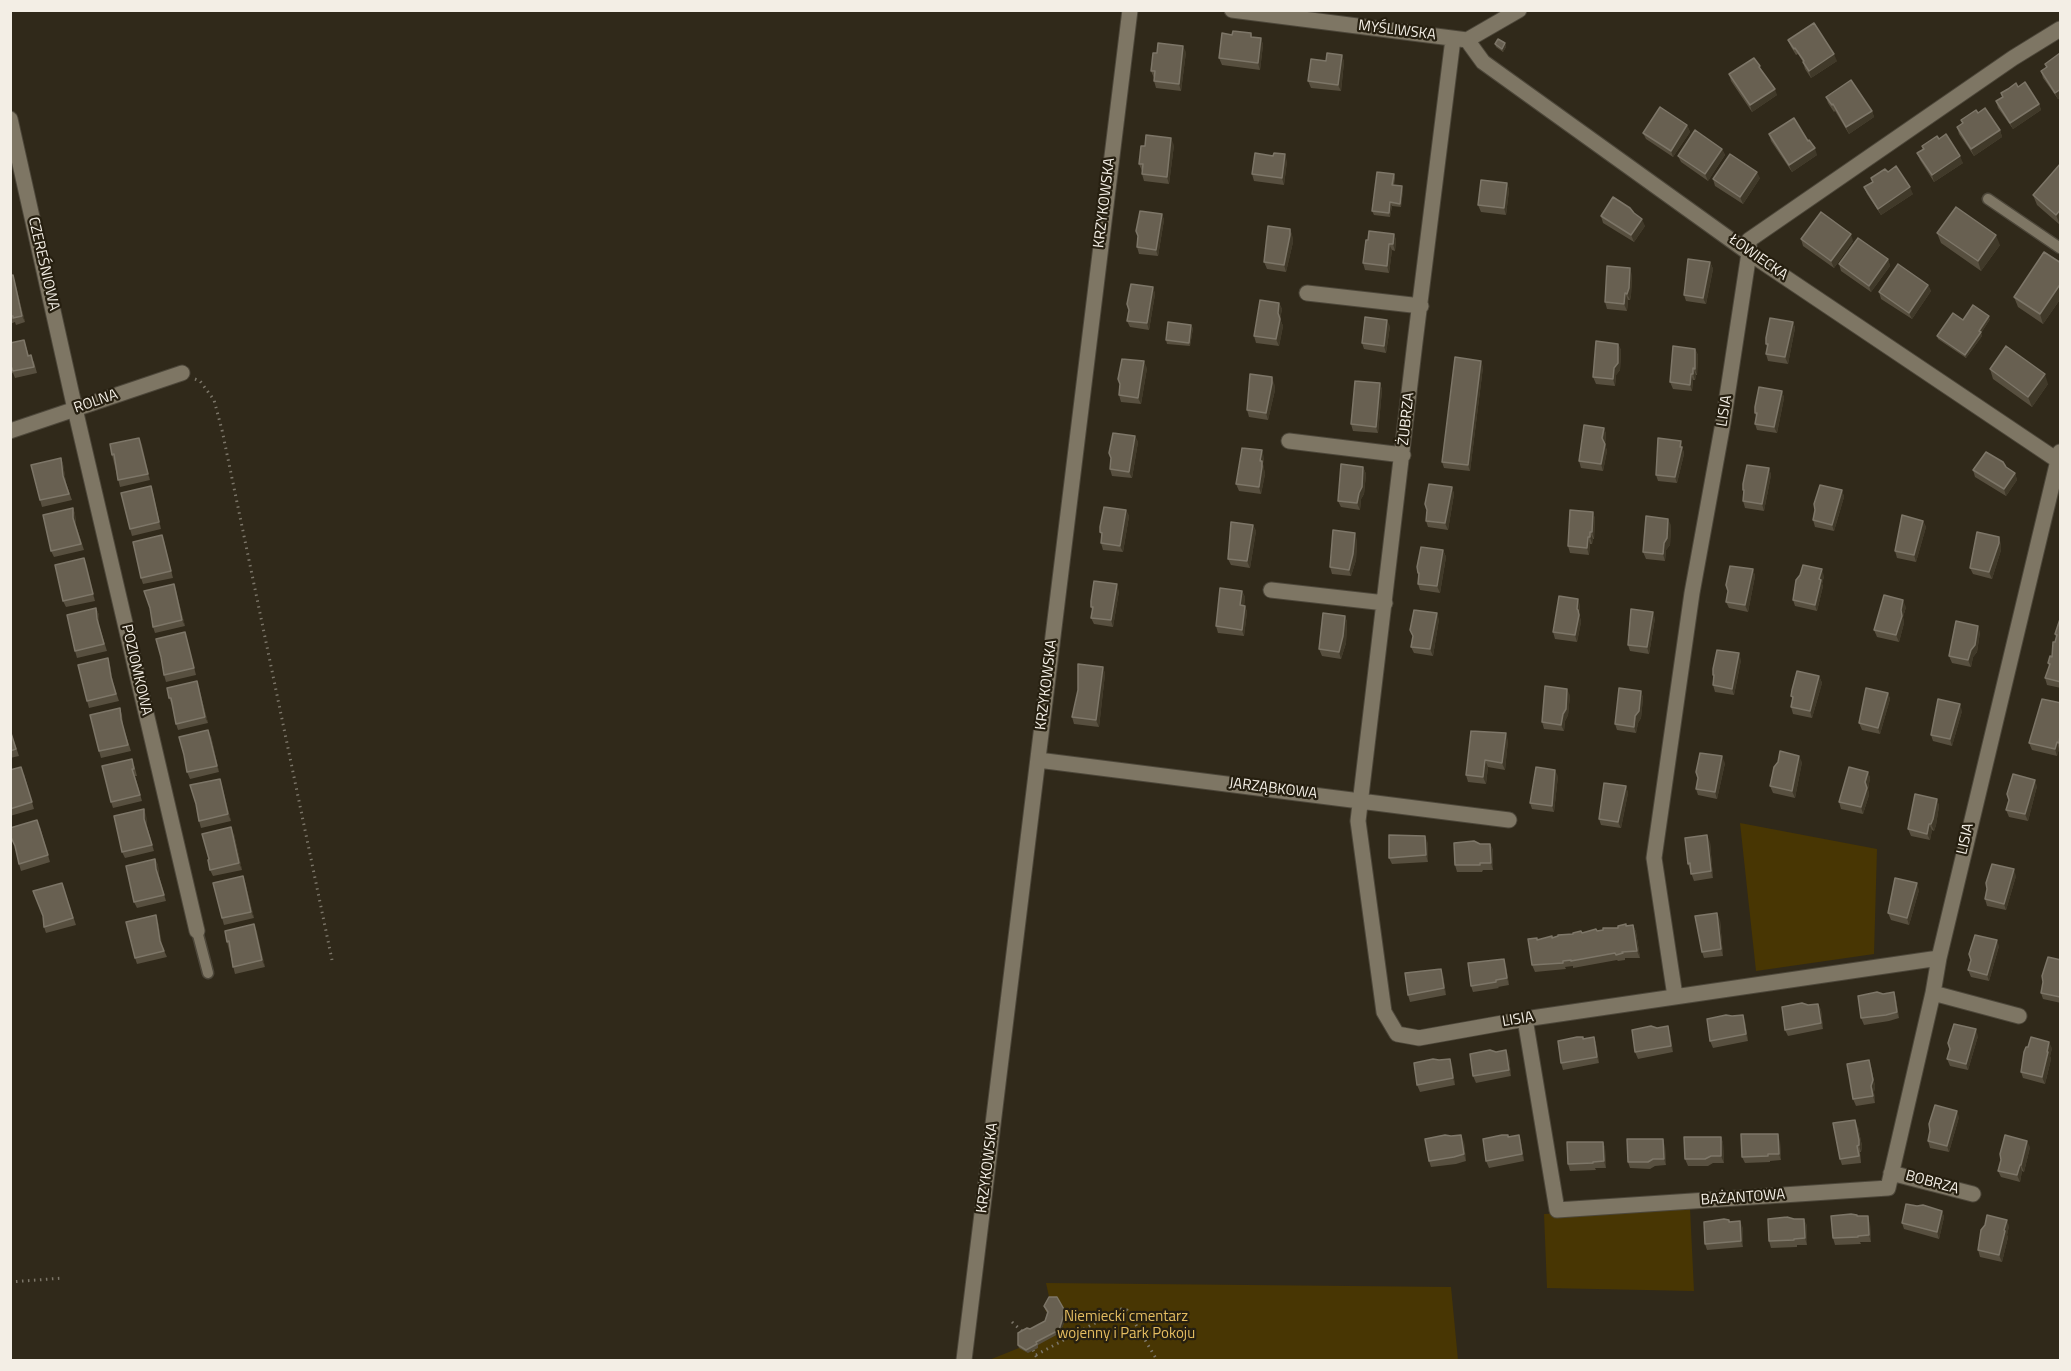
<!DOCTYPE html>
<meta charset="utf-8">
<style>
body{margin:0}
#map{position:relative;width:2071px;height:1371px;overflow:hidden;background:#30291a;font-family:"Titillium Web",sans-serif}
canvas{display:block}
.frame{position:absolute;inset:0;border:12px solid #f3eee5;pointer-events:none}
</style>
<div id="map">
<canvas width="2071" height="1371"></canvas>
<div class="frame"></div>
</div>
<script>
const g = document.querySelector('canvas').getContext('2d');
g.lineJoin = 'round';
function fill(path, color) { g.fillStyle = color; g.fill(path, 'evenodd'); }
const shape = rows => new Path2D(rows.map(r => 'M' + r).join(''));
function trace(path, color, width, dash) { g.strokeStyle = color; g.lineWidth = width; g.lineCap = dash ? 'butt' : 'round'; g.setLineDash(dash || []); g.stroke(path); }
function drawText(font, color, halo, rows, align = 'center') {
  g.font = font + ' "Titillium Web",sans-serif'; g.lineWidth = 4.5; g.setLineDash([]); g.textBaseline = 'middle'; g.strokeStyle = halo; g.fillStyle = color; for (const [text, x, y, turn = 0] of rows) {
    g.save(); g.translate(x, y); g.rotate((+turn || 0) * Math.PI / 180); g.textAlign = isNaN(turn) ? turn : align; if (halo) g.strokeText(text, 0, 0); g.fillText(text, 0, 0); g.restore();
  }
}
fill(shape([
 [1740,823,1877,849,1874,954,1756,971],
 [1690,1208,1694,1291,1547,1288,1544,1214],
 [1046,1283,1451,1287,1458,1360,989,1360,1019,1348,1019,1336,1047,1324,1049,1315,1045,1310,1050,1301]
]), '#483603');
const lane = shape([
 [1988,199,2060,248],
 [197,931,208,973]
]);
const street = shape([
 [1232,10,1467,40,1519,10],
 [1453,39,1415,342,1358,821,1384,1012,1397,1034,1419,1038,1525,1019,1939,958,2060,452],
 [1467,40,1483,62,1749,253,2060,462],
 [10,119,75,409,197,931],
 [1307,293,1421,306],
 [10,431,182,373],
 [1289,441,1403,455],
 [1271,590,1385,603],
 [1038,760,1509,820],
 [1933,993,2019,1016],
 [1675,996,1654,858,1692,593,1723,423,1749,253,1749,240,2013,58,2060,29],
 [1525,1019,1557,1210,1888,1188,1933,993,1939,958],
 [1891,1173,1973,1194],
 [964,1360,1130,10]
]);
trace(lane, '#4d473a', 13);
trace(street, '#4d473a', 17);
trace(shape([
 [195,379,200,381,214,400,222,430,332,960],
 [10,1282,63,1278],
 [1012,1322,1023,1332],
 [1033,1350,1038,1360],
 [1036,1355,1121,1309,1127,1310,1157,1360]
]), '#7c7669', 3, [1.5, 4.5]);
trace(lane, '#7e7664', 10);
trace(street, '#7e7664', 15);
fill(shape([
 [1251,33,1252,37,1261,38,1263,45,1260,70,1222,65,1219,58,1232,35],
 [1788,40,1837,61,1811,78,1805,69,1803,62,1798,54,1796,55,1791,47],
 [1505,43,1506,47,1503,52,1496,47,1495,44],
 [1186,52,1181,91,1156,88,1154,81,1154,78,1151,71],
 [2060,53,2061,98,2058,99,2043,78,2041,71,2047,67,2045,64],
 [1342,55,1344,62,1341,91,1311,88,1308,81,1326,61],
 [1762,72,1777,95,1752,112,1731,81,1729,74],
 [2018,87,2039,104,2041,110,2013,129,1998,108,1996,101,2002,97,2001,93],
 [1826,97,1872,111,1874,117,1849,134,1835,111,1834,112,1828,103],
 [1978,113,2000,130,2002,137,1974,156,1959,134,1957,127,1963,123,1961,120],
 [1687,125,1690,132,1673,157,1646,139,1643,133],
 [1769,134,1808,141,1817,155,1792,172,1771,141],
 [1939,139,1963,163,1934,182,1920,160,1917,153,1923,150,1922,146],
 [1174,145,1169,184,1144,181,1142,174,1142,171,1139,164],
 [1722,149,1725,155,1708,181,1681,162,1678,156],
 [1287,161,1284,185,1254,181,1252,174],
 [2061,163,2060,225,2037,205,2033,195],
 [1888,172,1913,194,1881,215,1867,194,1864,187,1872,182,1871,178],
 [1394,174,1395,178,1394,185,1403,190,1401,207,1392,206,1390,217,1374,215,1372,211],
 [1760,178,1743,204,1715,186,1713,179],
 [1507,183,1509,190,1506,215,1481,212,1478,205],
 [1634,213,1645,226,1634,242,1603,223,1601,216],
 [1162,214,1164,220,1158,256,1139,254,1137,247],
 [1290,229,1292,235,1293,242,1286,272,1267,269,1264,262],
 [1937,233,2000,245,1981,271,1941,243],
 [1394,234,1396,240,1395,251,1392,250,1389,273,1365,270,1363,263,1368,240],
 [1801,239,1853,241,1834,268,1803,246],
 [1888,259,1890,266,1871,292,1841,271,1839,264],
 [1710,262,1713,269,1706,304,1686,301,1684,295],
 [2061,263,2061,298,2043,324,2018,307,2014,297],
 [13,275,25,322,16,325,15,322,10,324,10,276],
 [1632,275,1631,295,1630,300,1628,300,1627,311,1607,309,1605,302],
 [1928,285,1931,291,1912,319,1881,299,1879,292],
 [1153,287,1155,294,1149,330,1130,327,1127,321],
 [1279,303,1282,309,1280,319,1283,326,1279,346,1256,343,1254,336],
 [1990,319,1981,333,1982,336,1966,358,1938,339,1937,336,1963,320],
 [1793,322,1795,328,1788,364,1768,361,1766,354,1767,347,1766,344],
 [1390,326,1386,353,1364,349,1362,343],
 [1193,328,1190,346,1167,344,1166,340],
 [24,340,29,356,34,362,37,373,15,378,13,373,10,374,10,343],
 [1618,344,1621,350,1620,370,1616,375,1615,386,1596,384,1593,377],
 [1695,349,1698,355,1697,375,1696,375,1695,380,1693,380,1692,391,1673,389,1670,382],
 [1483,367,1470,471,1444,468,1442,462],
 [1147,368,1141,404,1121,402,1119,395],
 [1990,369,2048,384,2032,407,1993,379],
 [1274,383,1275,390,1268,420,1249,417,1247,410],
 [1380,383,1382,390,1378,433,1353,431,1351,424],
 [1782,391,1784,398,1777,433,1757,430,1755,424,1756,416,1755,413],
 [1604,428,1606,434,1605,444,1607,451,1603,471,1581,468,1579,461],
 [1135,436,1138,442,1132,478,1112,476,1110,469],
 [139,438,150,480,120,487,112,455],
 [1681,441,1684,454,1677,483,1658,481,1656,475],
 [1264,457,1263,464,1265,474,1261,494,1239,491,1236,484],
 [61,458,63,464,66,483,72,500,42,507,40,500],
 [1363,467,1366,474,1364,494,1361,499,1360,510,1341,507,1338,501],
 [2006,467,2015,473,2017,480,2006,496,1975,477,1973,470],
 [1769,468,1771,475,1764,511,1745,508,1743,501,1744,493,1743,490],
 [1452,487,1454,494,1448,530,1428,527,1426,521],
 [1842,490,1844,497,1834,531,1815,527,1813,520],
 [153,493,161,529,132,536,130,529],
 [73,508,75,514,76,525,84,550,54,557,51,551],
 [1126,510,1129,516,1123,552,1103,550,1101,543,1102,536,1100,532],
 [1593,512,1595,519,1594,539,1593,539,1592,544,1590,544,1589,555,1570,553,1568,546],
 [1923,521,1926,527,1916,562,1897,558,1895,551],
 [1253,525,1256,531,1250,568,1231,565,1228,559],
 [1671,525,1670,545,1666,550,1665,561,1646,559,1643,552],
 [1357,540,1356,560,1351,576,1332,574,1330,567],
 [164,541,173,578,143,584,141,578],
 [2001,544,2001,550,1992,579,1973,574,1970,568],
 [1443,550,1446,557,1440,593,1420,590,1418,584,1419,576,1418,573],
 [84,558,95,601,66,607,63,601],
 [1753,569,1755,576,1748,612,1729,608,1726,602,1728,591],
 [1824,576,1822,584,1823,586,1817,611,1795,606,1793,600],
 [174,584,185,626,155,633,153,627],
 [1119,591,1113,627,1094,624,1091,618,1092,610,1091,607],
 [1242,591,1245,597,1244,606,1245,606,1247,612,1244,636,1218,633,1216,626],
 [1580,605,1579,613,1581,622,1577,642,1555,639,1553,632],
 [1906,607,1903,617,1904,623,1899,642,1877,637,1874,630],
 [96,608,99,615,99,625,107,651,77,658,75,651],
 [1345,616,1347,622,1346,643,1341,659,1322,656,1319,649],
 [1655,618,1649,654,1630,651,1628,645],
 [1439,619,1433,656,1414,653,1411,647],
 [2060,619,2061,688,2047,685,2045,678,2049,666,2048,663,2052,657,2056,637,2055,634],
 [1980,632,1977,652,1973,657,1971,667,1952,663,1949,656],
 [187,639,196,675,166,682,164,675],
 [1741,660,1734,695,1715,692,1713,685,1714,678,1713,675],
 [110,665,113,683,119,701,89,708,87,701],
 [1103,667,1105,674,1099,727,1074,724,1072,717],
 [1819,676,1822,683,1812,718,1793,714,1791,707,1793,699,1791,696],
 [199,688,208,723,178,730,176,724,172,705,169,698],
 [1641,691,1643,698,1641,718,1638,723,1636,733,1617,730,1615,724],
 [1888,693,1890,699,1880,734,1862,730,1859,723],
 [1570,695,1568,715,1565,721,1564,731,1544,729,1542,722],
 [2061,703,2061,749,2059,749,2057,756,2032,750,2029,743],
 [120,708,122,715,123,726,131,751,101,758,99,751],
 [1962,711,1952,746,1933,741,1931,735],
 [10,729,19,756,10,758],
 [211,736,219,772,190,779,187,772],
 [1508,740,1505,770,1488,767,1486,784,1468,782,1466,775],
 [1778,762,1802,762,1795,798,1773,793,1770,786],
 [1725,763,1717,799,1698,795,1696,789,1698,778],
 [134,765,137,776,135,776,142,801,113,808,111,802],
 [10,770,24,774,34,809,10,816],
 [1868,772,1870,778,1868,789,1869,795,1863,814,1841,809,1839,802],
 [1558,776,1554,812,1532,809,1530,803],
 [220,779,231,821,201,828,199,821],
 [1626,786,1628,793,1621,828,1601,825,1599,819],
 [2037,786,2028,821,2009,817,2006,810,2009,800],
 [1937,799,1939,806,1936,825,1934,831,1932,830,1930,840,1911,836,1908,829],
 [146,815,147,826,154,851,125,858,122,852],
 [40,827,50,862,21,871,19,864,15,847],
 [234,834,242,870,213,876,210,870,209,859],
 [1710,842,1713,878,1694,881,1688,864],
 [1428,843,1428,862,1392,864,1389,858],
 [1480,844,1490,844,1493,850,1493,870,1483,870,1482,872,1457,872,1455,865],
 [155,859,158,865,159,876,166,901,137,908,134,902],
 [2016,876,2006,910,1987,906,1985,899],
 [245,882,254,918,224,925,222,918],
 [62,883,76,925,46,933,44,927],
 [1919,890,1909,925,1891,920,1888,913],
 [1720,920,1723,956,1704,958,1702,952],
 [158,922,162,946,167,957,137,964,135,958],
 [254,924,265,967,235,974,227,942],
 [1633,925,1636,932,1640,958,1625,958,1625,960,1618,961,1617,960,1573,968,1573,966,1565,967,1566,969,1535,972,1532,965,1537,940],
 [1999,946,1989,981,1971,977,1968,970,1971,960],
 [2061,960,2061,1003,2043,999,2041,993],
 [1506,966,1509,985,1498,987,1499,988,1473,992,1471,986],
 [1443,975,1446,995,1410,1002,1408,995],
 [1894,992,1896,999,1899,1018,1889,1021,1864,1025,1861,1018,1883,994],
 [1818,1004,1821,1010,1823,1029,1788,1036,1785,1030,1808,1005],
 [1745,1021,1748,1041,1713,1048,1710,1041],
 [1657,1028,1670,1033,1673,1052,1638,1059,1635,1052],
 [1978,1036,1968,1070,1950,1066,1947,1059],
 [1594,1037,1596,1044,1599,1063,1563,1070,1561,1063],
 [2052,1048,2050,1056,2051,1059,2045,1084,2023,1078,2021,1072],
 [1509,1057,1511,1076,1476,1083,1473,1076],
 [1452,1065,1455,1085,1420,1092,1417,1085],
 [1871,1067,1875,1086,1874,1092,1875,1103,1856,1106,1853,1099],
 [1959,1117,1949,1152,1930,1148,1928,1141],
 [1858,1127,1862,1146,1861,1152,1860,1152,1861,1163,1842,1165,1840,1159],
 [1519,1135,1521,1142,1524,1161,1489,1168,1486,1161,1509,1137],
 [1721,1137,1723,1143,1724,1163,1713,1163,1708,1166,1688,1166,1685,1159],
 [1780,1141,1781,1160,1770,1161,1770,1162,1745,1163,1742,1157],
 [1464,1142,1466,1161,1456,1164,1431,1167,1429,1161],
 [1603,1142,1605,1148,1606,1168,1595,1168,1596,1170,1570,1171,1568,1164],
 [1665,1146,1666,1165,1655,1166,1650,1169,1630,1168,1628,1162],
 [2030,1147,2024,1172,2022,1171,2020,1182,2001,1177,1998,1171],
 [1917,1206,1942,1211,1944,1217,1939,1239,1904,1229,1902,1223],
 [1858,1216,1870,1223,1871,1242,1860,1242,1861,1244,1835,1245,1833,1238],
 [1730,1222,1743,1228,1743,1247,1707,1250,1705,1244],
 [1807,1225,1807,1245,1797,1245,1797,1247,1771,1248,1769,1241],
 [2009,1226,2007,1235,2008,1237,2002,1262,1980,1257,1978,1250],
 [1044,1306,1067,1315,1060,1333,1038,1345,1038,1348,1028,1353,1019,1348,1018,1345,1030,1329,1045,1321,1047,1313]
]), '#574f3f');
fill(shape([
 [1261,38,1263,45,1260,70,1258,63],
 [1505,43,1506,47,1503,52,1502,49],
 [1183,46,1186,52,1181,91,1179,84],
 [1834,54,1837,61,1811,78,1809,71],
 [1342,55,1344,62,1341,91,1338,85],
 [1775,89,1777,95,1752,112,1750,105],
 [2061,89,2061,98,2058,99,2055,93],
 [2039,104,2041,110,2013,129,2010,123],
 [1872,111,1874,117,1849,134,1846,127],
 [1687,125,1690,132,1673,157,1671,151],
 [2000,130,2002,137,1974,156,1971,149],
 [1171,138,1174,145,1169,184,1167,177],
 [1815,148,1817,155,1792,172,1789,165],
 [1722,149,1725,155,1708,181,1705,174],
 [1285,154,1287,161,1284,185,1282,178],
 [1960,156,1963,163,1934,182,1932,175],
 [1757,172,1760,178,1743,204,1740,197],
 [1507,183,1509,190,1506,215,1504,208],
 [1402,186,1403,190,1401,207,1400,204],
 [1910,187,1913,194,1881,215,1878,209],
 [1390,202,1392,206,1390,217,1389,213],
 [2061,209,2061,224,2060,225,2056,215],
 [1162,214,1164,220,1158,256,1156,250],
 [1642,219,1645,226,1634,242,1631,235],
 [1290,229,1292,235,1293,242,1286,272,1284,265],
 [1394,234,1396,240,1395,251,1393,244],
 [1851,234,1853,241,1834,268,1831,261],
 [1996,235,2000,245,1981,271,1978,261],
 [1389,244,1392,250,1389,273,1387,266],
 [1888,259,1890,266,1871,292,1869,286],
 [1710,262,1713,269,1706,304,1703,298],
 [1630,268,1632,275,1631,295,1630,300,1627,294],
 [13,275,15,282,25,322,22,316],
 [2061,283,2061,298,2043,324,2040,314],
 [1928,285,1931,291,1912,319,1909,313],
 [1153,287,1155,294,1149,330,1147,323],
 [1625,293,1628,300,1627,311,1624,304],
 [1279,303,1282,309,1280,319,1283,326,1279,346,1276,339],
 [1989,316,1990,319,1981,333,1982,336,1966,358,1965,355,1979,331],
 [1387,320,1390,326,1386,353,1384,346],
 [1793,322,1795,328,1788,364,1785,357],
 [1191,325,1193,328,1190,346,1189,343],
 [1618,344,1621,350,1620,370,1616,375,1615,386,1613,379],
 [1695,349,1698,355,1697,375,1695,369],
 [1144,361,1147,368,1141,404,1138,398],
 [1481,361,1483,367,1470,471,1468,465],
 [1693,368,1696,375,1695,380,1693,374],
 [1691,374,1693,380,1692,391,1690,385],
 [2045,374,2048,384,2032,407,2028,397],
 [1272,377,1274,383,1275,390,1268,420,1266,413],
 [1380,383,1382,390,1378,433,1376,427],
 [1782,391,1784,398,1777,433,1774,427],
 [1604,428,1606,434,1605,444,1607,451,1603,471,1601,464],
 [1135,436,1138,442,1132,478,1129,472],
 [139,438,142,444,150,480,148,474],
 [1681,441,1684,454,1677,483,1675,477],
 [1262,450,1264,457,1263,464,1265,474,1261,494,1259,487],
 [61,458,63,464,66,483,72,500,63,476],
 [1363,467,1366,474,1364,494,1361,499,1360,510,1357,503],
 [1769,468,1771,475,1764,511,1762,504],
 [2015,473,2017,480,2006,496,2004,489],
 [151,486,153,493,161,529,159,522],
 [1452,487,1454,494,1448,530,1445,523],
 [1842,490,1844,497,1834,531,1832,525],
 [73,508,75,514,76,525,84,550,73,518],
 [1126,510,1129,516,1123,552,1120,546],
 [1593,512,1595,519,1594,539,1592,532],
 [1668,519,1671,525,1670,545,1666,550,1665,561,1663,554],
 [1923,521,1926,527,1916,562,1914,555],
 [1253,525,1256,531,1250,568,1247,561],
 [1590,532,1593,539,1592,544,1590,537],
 [1355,533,1357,540,1356,560,1351,576,1349,570],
 [1588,537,1590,544,1589,555,1587,548],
 [1999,537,2001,544,2001,550,1992,579,1989,572],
 [1443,550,1446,557,1440,593,1437,586],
 [84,558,87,565,95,601,93,594],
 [1753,569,1755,576,1748,612,1745,605],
 [1822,569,1824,576,1822,584,1823,586,1817,611,1815,605],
 [174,584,176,590,185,626,182,620],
 [1117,584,1119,591,1113,627,1111,620],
 [1242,591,1245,597,1243,612,1240,605],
 [1578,599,1580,605,1579,613,1581,622,1577,642,1575,635],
 [1903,600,1906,607,1903,617,1904,623,1899,642,1896,635],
 [1245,606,1247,612,1244,636,1242,630],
 [96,608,99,615,99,625,107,651,97,619],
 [1653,612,1655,618,1649,654,1647,647],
 [1437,613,1439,619,1433,656,1430,649],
 [1345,616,1347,622,1346,643,1341,659,1339,652],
 [1978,626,1980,632,1977,652,1973,657,1971,667,1968,660],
 [1739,653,1741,660,1734,695,1732,689],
 [108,658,110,665,113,683,119,701,111,677],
 [1103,667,1105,674,1099,727,1096,720],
 [1819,676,1822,683,1812,718,1810,711],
 [197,681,199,688,208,723,205,717],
 [1567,689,1570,695,1568,715,1565,721,1564,731,1561,725],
 [1641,691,1643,698,1641,718,1638,723,1636,733,1634,727],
 [1888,693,1890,699,1880,734,1878,728],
 [1960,704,1962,711,1952,746,1950,739],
 [2061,729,2061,748,2059,743],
 [208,730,211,736,219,772,217,766],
 [1506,733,1508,740,1505,770,1502,763],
 [2057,742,2059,749,2057,756,2055,749],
 [1722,756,1725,763,1717,799,1715,792],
 [1799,756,1802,762,1795,798,1792,791],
 [1485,760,1488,767,1486,784,1483,777],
 [1555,770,1558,776,1554,812,1552,806],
 [1868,772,1870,778,1868,789,1869,795,1863,814,1861,807],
 [220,779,222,785,231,821,228,814],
 [2035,780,2037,786,2028,821,2025,814],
 [1626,786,1628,793,1621,828,1618,822],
 [1937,799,1939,806,1936,825,1934,831,1931,824],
 [144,809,146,815,147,826,154,851,144,819],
 [1929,824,1932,830,1930,840,1927,834],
 [231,827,234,834,242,870,239,863],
 [1707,835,1710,842,1713,878,1711,871],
 [1425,836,1428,843,1428,862,1426,855],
 [1490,844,1493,850,1493,870,1491,863],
 [155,859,158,865,159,876,166,901,156,869],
 [2014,869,2016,876,2006,910,2004,904],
 [243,876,245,882,254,918,251,912],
 [1917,883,1919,890,1909,925,1907,918],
 [1717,913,1720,920,1723,956,1721,949],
 [156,915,158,922,163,948,160,941],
 [254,924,257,931,265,967,262,960],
 [1633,925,1636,932,1640,958,1637,951],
 [1997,940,1999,946,1989,981,1987,975],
 [1504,959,1506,966,1509,985,1507,978],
 [1441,969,1443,975,1446,995,1444,988],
 [1894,992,1896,999,1899,1018,1897,1012],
 [1818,1004,1821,1010,1823,1029,1821,1023],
 [1743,1015,1745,1021,1748,1041,1746,1034],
 [1668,1026,1670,1033,1673,1052,1671,1046],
 [1976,1029,1978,1036,1968,1070,1966,1064],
 [1594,1037,1596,1044,1599,1063,1597,1057],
 [2049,1042,2052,1048,2050,1056,2051,1059,2045,1084,2042,1077],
 [1506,1050,1509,1057,1511,1076,1509,1070],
 [1450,1059,1452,1065,1455,1085,1453,1078],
 [1869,1060,1871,1067,1875,1086,1874,1092,1875,1103,1873,1096],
 [1957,1111,1959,1117,1949,1152,1947,1146],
 [1855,1120,1858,1127,1862,1146,1861,1152,1859,1145],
 [1778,1134,1780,1141,1781,1160,1779,1154],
 [1461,1135,1464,1142,1466,1161,1464,1154],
 [1519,1135,1521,1142,1524,1161,1522,1154],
 [1721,1137,1723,1143,1724,1163,1721,1156],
 [1663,1139,1665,1146,1666,1165,1664,1159],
 [2027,1141,2030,1147,2024,1172,2021,1165],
 [1603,1142,1605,1148,1606,1168,1604,1161],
 [2020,1165,2022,1171,2020,1182,2017,1175],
 [1942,1211,1944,1217,1939,1239,1937,1232],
 [1868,1216,1870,1223,1871,1242,1869,1235],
 [1804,1219,1807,1225,1807,1245,1805,1238],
 [2007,1220,2009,1226,2007,1235,2008,1237,2002,1262,1999,1255],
 [1740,1221,1743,1228,1743,1247,1741,1241],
 [1065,1311,1067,1315,1060,1333,1059,1330]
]), '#403929');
const building = shape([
 [1814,23,1834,54,1809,71,1803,62,1804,61,1795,48,1794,49,1788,40,1814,23],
 [1233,31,1251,33,1251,37,1261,38,1258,63,1219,58,1222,33,1232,35,1233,31],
 [1498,39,1505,43,1502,49,1495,44,1498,39],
 [1158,43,1183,46,1179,84,1154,81,1155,71,1151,71,1153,53,1157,53,1158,43],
 [1327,53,1342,55,1338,85,1308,81,1311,59,1326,61,1327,53],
 [2060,53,2061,89,2055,93,2041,71,2047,67,2045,64,2060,53],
 [1754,58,1760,66,1759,67,1775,89,1750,105,1729,74,1754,58],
 [1851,80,1872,111,1846,127,1833,104,1832,105,1826,97,1851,80],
 [2025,82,2039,104,2010,123,1996,101,2003,97,2001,93,2008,89,2016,83,2018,87,2025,82],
 [1660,107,1687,125,1671,151,1643,133,1660,107],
 [1985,108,2000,130,1971,149,1957,127,1963,123,1961,120,1976,110,1978,113,1985,108],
 [1794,118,1808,141,1809,140,1815,148,1789,165,1769,134,1794,118],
 [1695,130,1722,149,1705,174,1678,156,1695,130],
 [1946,134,1960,156,1932,175,1917,153,1924,149,1922,146,1937,136,1939,139,1946,134],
 [1146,135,1171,138,1167,177,1142,174,1143,164,1139,164,1141,146,1145,146,1146,135],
 [1255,153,1273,156,1274,153,1285,154,1282,178,1252,174,1255,153],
 [1730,154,1757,172,1740,197,1713,179,1730,154],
 [2061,163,2061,209,2056,215,2033,195,2061,163],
 [1896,166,1910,187,1878,209,1864,187,1873,182,1871,178,1885,169,1888,172,1896,166],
 [1377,172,1394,174,1392,185,1402,186,1400,204,1390,202,1389,213,1372,211,1377,172],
 [1481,180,1507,183,1504,208,1478,205,1481,180],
 [1613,197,1630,208,1634,213,1642,219,1631,235,1601,216,1613,197],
 [1956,207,1996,235,1978,261,1937,233,1956,207],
 [1140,211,1162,214,1156,250,1137,247,1138,236,1136,231,1140,211],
 [1821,212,1851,234,1831,261,1801,239,1821,212],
 [1268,226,1290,229,1290,235,1284,265,1264,262,1268,226],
 [1369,231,1394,234,1393,244,1389,244,1387,266,1363,263,1366,240,1368,240,1369,231],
 [1858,238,1888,259,1869,286,1839,264,1858,238],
 [2044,252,2061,263,2061,283,2040,314,2014,297,2044,252],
 [1688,259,1710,262,1703,298,1684,295,1688,259],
 [1898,264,1928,285,1909,313,1879,292,1898,264],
 [1607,266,1630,268,1629,288,1627,294,1625,293,1624,304,1605,302,1607,266],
 [13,275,22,316,13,318,13,316,10,316,10,276,13,275],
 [1131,284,1153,287,1147,323,1127,321,1129,310,1127,304,1131,284],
 [1260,300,1279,303,1278,313,1280,319,1276,339,1254,336,1260,300],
 [1973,305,1989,316,1979,331,1981,332,1965,355,1937,336,1953,313,1963,320,1973,305],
 [1365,317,1387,320,1384,346,1362,343,1365,317],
 [1770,318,1793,322,1785,357,1766,354,1768,344,1766,344,1766,338,1770,318],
 [1168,322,1191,325,1189,343,1166,340,1168,322],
 [24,340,28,356,31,355,34,367,13,371,11,366,10,367,10,343,24,340],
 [1596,341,1618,344,1618,363,1614,368,1613,379,1593,377,1596,341],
 [1673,346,1695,349,1695,369,1693,368,1693,374,1691,374,1690,385,1670,382,1673,346],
 [2006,346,2045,374,2028,397,1990,369,2006,346],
 [1455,357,1481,361,1468,465,1442,462,1455,357],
 [1122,359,1144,361,1138,398,1119,395,1120,384,1118,379,1122,359],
 [1250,374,1272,377,1272,383,1266,413,1247,410,1250,374],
 [1355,381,1380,383,1376,427,1351,424,1355,381],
 [1759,387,1782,391,1774,427,1755,424,1757,413,1755,413,1755,407,1759,387],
 [1584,425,1604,428,1602,438,1605,444,1601,464,1579,461,1584,425],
 [1113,433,1135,436,1129,472,1110,469,1111,458,1109,453,1113,433],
 [139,438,148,474,118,480,114,454,112,455,110,444,139,438],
 [1658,438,1681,441,1680,447,1682,447,1675,477,1656,475,1658,438],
 [1242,448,1262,450,1260,461,1262,461,1262,467,1259,487,1236,484,1242,448],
 [1986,452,2003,462,2006,467,2015,473,2004,489,1973,470,1986,452],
 [61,458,63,476,69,494,40,500,31,465,61,458],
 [1341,464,1363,467,1362,487,1359,493,1357,503,1338,501,1341,464],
 [1747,465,1769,468,1762,504,1743,501,1744,490,1743,490,1743,484,1747,465],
 [1429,484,1452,487,1445,523,1426,521,1427,510,1425,504,1429,484],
 [1820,485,1842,490,1832,525,1813,520,1815,510,1814,504,1820,485],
 [151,486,159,522,130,529,121,493,151,486],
 [1104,507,1126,510,1120,546,1101,543,1102,533,1100,532,1100,527,1104,507],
 [73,508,73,518,81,544,51,551,43,515,73,508],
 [1570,510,1593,512,1592,532,1590,532,1590,537,1588,537,1587,548,1568,546,1570,510],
 [1902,515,1923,521,1914,555,1895,551,1902,515],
 [1646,516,1668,519,1667,538,1664,543,1663,554,1643,552,1646,516],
 [1231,522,1253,525,1247,561,1228,559,1231,522],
 [1333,530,1355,533,1353,554,1349,570,1330,567,1333,530],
 [1977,532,1999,537,1999,543,1989,572,1970,568,1977,532],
 [162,535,171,571,141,578,133,542,162,535],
 [1421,547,1443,550,1437,586,1418,584,1419,573,1418,573,1417,567,1421,547],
 [84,558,93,594,63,601,55,565,84,558],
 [1803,565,1822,569,1819,579,1821,580,1815,605,1793,600,1796,580,1800,575,1803,565],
 [1730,566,1753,569,1745,605,1726,602,1728,591,1726,585,1730,566],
 [1094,581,1117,584,1111,620,1091,618,1093,607,1091,607,1091,601,1094,581],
 [174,584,182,620,153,627,150,608,144,591,174,584],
 [1220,588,1242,591,1240,605,1245,606,1242,630,1216,626,1220,588],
 [1884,595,1903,600,1901,610,1902,616,1896,635,1874,630,1884,595],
 [1559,596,1578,599,1577,609,1578,610,1579,615,1575,635,1553,632,1559,596],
 [96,608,97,619,104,644,75,651,67,615,96,608],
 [1631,609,1653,612,1647,647,1628,645,1631,609],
 [1414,610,1437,613,1430,649,1411,647,1413,636,1410,630,1414,610],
 [1323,613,1345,616,1343,636,1339,652,1319,649,1323,613],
 [2060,619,2061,619,2061,682,2045,678,2050,664,2048,663,2050,656,2052,657,2053,642,2055,642,2057,635,2055,634,2060,619],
 [1956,621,1978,626,1975,645,1971,650,1968,660,1949,656,1956,621],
 [185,632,194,668,164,675,161,657,156,639,185,632],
 [1717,650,1739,653,1732,689,1713,685,1714,675,1713,675,1713,669,1717,650],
 [108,658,111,677,116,694,87,701,78,665,108,658],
 [1078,664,1103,667,1096,720,1072,717,1078,690,1078,664],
 [1797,671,1819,676,1810,711,1791,707,1793,697,1791,696,1792,690,1797,671],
 [197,681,205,717,176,724,171,698,169,698,167,688,197,681],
 [1545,686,1567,689,1566,709,1563,714,1561,725,1542,722,1545,686],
 [1619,688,1641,691,1639,711,1635,716,1634,727,1615,724,1619,688],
 [1866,688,1888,693,1878,728,1859,723,1866,688],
 [1938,699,1960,704,1950,739,1931,735,1938,699],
 [2042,699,2061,703,2061,728,2059,743,2057,742,2055,749,2029,743,2042,699],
 [120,708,121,719,128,745,99,751,90,715,120,708],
 [10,730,16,749,10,751,10,730],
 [208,730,217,766,187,772,184,755,179,737,208,730],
 [1471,731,1506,733,1502,763,1485,760,1483,777,1466,775,1471,731],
 [1780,751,1799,756,1792,791,1770,786,1774,767,1778,762,1780,751],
 [1700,753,1722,756,1715,792,1696,789,1698,778,1696,772,1700,753],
 [132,759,134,769,132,769,140,795,111,802,102,766,132,759],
 [21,767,32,802,10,809,10,770,21,767],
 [1536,767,1555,770,1552,806,1530,803,1536,767],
 [1849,767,1868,772,1865,782,1867,788,1861,807,1839,802,1849,767],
 [2013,774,2035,780,2025,814,2006,810,2009,800,2007,794,2013,774],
 [220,779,228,814,199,821,196,804,190,785,220,779],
 [1604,783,1626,786,1618,822,1599,819,1604,783],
 [1915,794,1937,799,1933,819,1931,824,1929,824,1927,834,1908,829,1915,794],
 [144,809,144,819,152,845,122,852,114,816,144,809],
 [37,820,48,855,19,864,15,846,10,835,10,828,37,820],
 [231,827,239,863,210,870,208,860,209,859,202,834,231,827],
 [1389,835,1425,836,1426,855,1389,858,1389,835],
 [1707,835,1711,871,1691,874,1690,863,1688,864,1685,838,1707,835],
 [1474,841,1480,844,1490,844,1491,863,1480,863,1480,865,1455,865,1454,843,1474,841],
 [155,859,156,869,164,895,134,902,126,866,155,859],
 [1992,864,2014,869,2004,904,1985,899,1987,889,1986,883,1992,864],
 [243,876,251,912,222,918,213,883,243,876],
 [1895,878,1917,883,1907,918,1888,913,1895,878],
 [62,883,73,918,44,927,43,916,33,891,62,883],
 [1717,913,1721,949,1702,952,1695,916,1717,913],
 [156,915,160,941,164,951,135,958,126,922,156,915],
 [254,924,262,960,233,967,229,941,227,942,225,931,254,924],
 [1626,924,1626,926,1633,925,1637,951,1622,952,1623,953,1616,955,1615,953,1571,961,1571,960,1563,961,1563,963,1532,965,1528,939,1537,938,1537,940,1552,936,1552,938,1558,936,1558,935,1573,934,1573,933,1581,931,1582,933,1596,929,1597,931,1603,930,1603,928,1618,928,1618,926,1626,924],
 [1975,935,1997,940,1987,975,1968,970,1971,960,1969,954,1975,935],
 [2048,957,2061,960,2060,997,2041,993,2043,982,2042,976,2048,957],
 [1504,959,1507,978,1496,980,1496,982,1471,986,1468,963,1504,959],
 [1441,969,1444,988,1408,995,1405,973,1441,969],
 [1877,992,1883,994,1894,992,1897,1012,1886,1015,1861,1018,1858,996,1877,992],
 [1802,1003,1808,1005,1818,1004,1821,1023,1785,1030,1782,1007,1802,1003],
 [1726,1015,1732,1016,1743,1015,1746,1034,1710,1041,1707,1019,1726,1015],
 [1954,1024,1976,1029,1966,1064,1947,1059,1950,1049,1948,1043,1954,1024],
 [1651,1026,1657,1028,1668,1026,1671,1046,1635,1052,1632,1030,1651,1026],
 [1577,1037,1583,1037,1583,1039,1594,1037,1597,1057,1561,1063,1558,1041,1577,1037],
 [2031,1037,2049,1042,2047,1052,2048,1052,2042,1077,2021,1072,2024,1052,2026,1047,2028,1047,2031,1037],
 [1490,1050,1496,1052,1506,1050,1509,1070,1473,1076,1470,1054,1490,1050],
 [1433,1059,1439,1060,1450,1059,1453,1078,1417,1085,1414,1063,1433,1059],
 [1869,1060,1873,1080,1871,1086,1873,1096,1853,1099,1847,1064,1869,1060],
 [1935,1105,1957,1111,1947,1146,1928,1141,1930,1131,1929,1124,1935,1105],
 [1855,1120,1859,1140,1859,1145,1857,1146,1859,1156,1840,1159,1833,1123,1855,1120],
 [1741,1134,1778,1134,1779,1154,1768,1154,1768,1156,1742,1157,1741,1134],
 [1445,1135,1451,1136,1461,1135,1464,1154,1454,1157,1429,1161,1425,1139,1445,1135],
 [1502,1135,1508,1135,1508,1137,1519,1135,1522,1154,1486,1161,1483,1139,1502,1135],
 [2005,1135,2027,1141,2021,1165,2020,1165,2017,1175,1998,1171,2001,1160,2000,1154,2005,1135],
 [1684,1137,1721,1137,1721,1156,1711,1156,1705,1159,1685,1159,1684,1137],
 [1627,1139,1663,1139,1664,1159,1653,1159,1648,1162,1628,1162,1627,1139],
 [1567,1142,1603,1142,1604,1161,1593,1162,1593,1163,1568,1164,1567,1142],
 [1906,1204,1917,1206,1923,1205,1942,1211,1937,1232,1902,1223,1906,1204],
 [1851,1214,1857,1215,1857,1216,1868,1216,1869,1235,1858,1236,1858,1237,1833,1238,1831,1216,1851,1214],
 [1987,1215,2007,1220,2004,1230,2005,1231,1999,1255,1978,1250,1981,1230,1985,1225,1987,1215],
 [1787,1217,1794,1219,1804,1219,1805,1238,1794,1239,1794,1240,1769,1241,1768,1219,1787,1217],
 [1724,1219,1729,1220,1729,1222,1740,1221,1741,1241,1705,1244,1704,1222,1724,1219],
 [1049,1297,1057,1297,1065,1311,1059,1330,1036,1342,1037,1344,1026,1350,1018,1345,1018,1333,1027,1328,1030,1329,1045,1321,1048,1312,1044,1306,1049,1297]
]);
fill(building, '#686051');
trace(building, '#7d7668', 1.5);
drawText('15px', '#f3eee5', '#261f10', [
 ["MYŚLIWSKA",1397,31,7],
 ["KRZYKOWSKA",1105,203,-83],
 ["ŁOWIECKA",1758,258,35],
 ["CZEREŚNIOWA",43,264,77],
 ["ROLNA",96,402,-19],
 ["LISIA",1725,411,-81],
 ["ŻUBRZA",1407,419,-84],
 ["POZIOMKOWA",136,670,77],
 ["KRZYKOWSKA",1047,685,-83],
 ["JARZĄBKOWA",1273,789,7],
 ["LISIA",1966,839,-77],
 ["LISIA",1518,1020,-10],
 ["KRZYKOWSKA",988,1168,-83],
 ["BOBRZA",1932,1183,15],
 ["BAŻANTOWA",1743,1198,-4]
]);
drawText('15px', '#e4bc60', '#261f10', [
 ["Niemiecki cmentarz",1126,1317],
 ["wojenny i Park Pokoju",1126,1334]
]);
</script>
